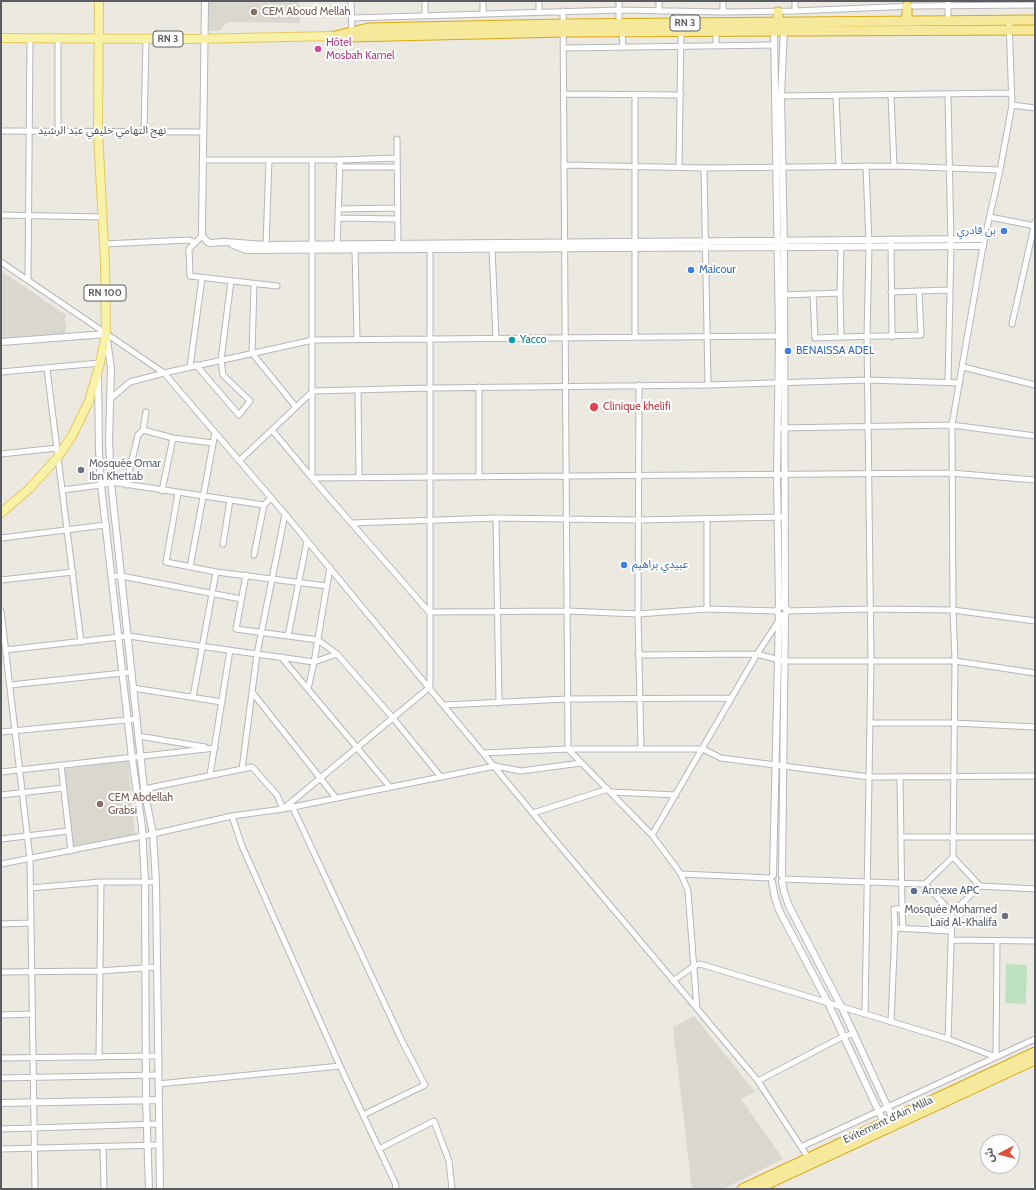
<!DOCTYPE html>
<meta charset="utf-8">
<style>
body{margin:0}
#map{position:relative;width:1036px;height:1190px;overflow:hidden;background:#ebe9e0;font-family:Cabin,"Noto Sans Arabic",sans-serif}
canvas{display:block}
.frame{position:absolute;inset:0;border:2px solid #595c60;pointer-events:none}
.north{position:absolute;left:980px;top:1134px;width:40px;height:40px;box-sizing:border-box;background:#fff;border:1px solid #bdbebf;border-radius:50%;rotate:263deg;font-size:11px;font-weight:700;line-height:16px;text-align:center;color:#595c60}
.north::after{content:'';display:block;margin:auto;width:14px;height:18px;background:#da5037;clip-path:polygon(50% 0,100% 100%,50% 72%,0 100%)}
</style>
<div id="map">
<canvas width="1036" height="1190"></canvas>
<div class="frame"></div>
<div class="north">ش</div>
</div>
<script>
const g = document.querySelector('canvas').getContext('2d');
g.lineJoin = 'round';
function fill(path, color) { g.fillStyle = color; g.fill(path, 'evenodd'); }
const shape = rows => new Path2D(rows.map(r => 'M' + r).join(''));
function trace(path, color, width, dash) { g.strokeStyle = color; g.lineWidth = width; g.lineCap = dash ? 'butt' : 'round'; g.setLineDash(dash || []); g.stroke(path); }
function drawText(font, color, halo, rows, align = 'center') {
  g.font = font + ' Cabin,"Noto Sans Arabic",sans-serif'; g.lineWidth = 4; g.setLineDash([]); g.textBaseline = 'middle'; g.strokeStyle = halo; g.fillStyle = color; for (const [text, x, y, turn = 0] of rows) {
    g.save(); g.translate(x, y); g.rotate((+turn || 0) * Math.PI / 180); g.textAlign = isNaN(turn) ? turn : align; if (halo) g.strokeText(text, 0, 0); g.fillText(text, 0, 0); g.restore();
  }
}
fill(shape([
 [208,1,299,1,300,23,227,22,220,31,208,31],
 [1,271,66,315,64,319,66,323,66,335,1,339],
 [128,761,135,834,73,846,64,769],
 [694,1016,755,1092,741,1099,783,1159,723,1189,692,1189,673,1027]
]), '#dad8ce');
fill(shape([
 [1006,964,1027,965,1026,1004,1005,1003]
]), '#bee1c1');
const minor = shape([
 [351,1,352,34],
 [425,1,425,14],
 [483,1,483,13],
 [539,1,539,11],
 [659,1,659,11],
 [723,1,723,12],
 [948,1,948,22],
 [563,11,568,749,652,835,681,874,688,891,697,1009],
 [795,11,795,1],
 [352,18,619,10,723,12,795,11,913,6,1035,5],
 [619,24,619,1],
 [622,31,623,47],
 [58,39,58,131],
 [716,45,716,31],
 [564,48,774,45],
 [564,94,681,95],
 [635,95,635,337],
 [891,95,894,166],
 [778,96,1011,93],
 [836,96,839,166],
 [1012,105,1035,108],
 [1,131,203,132],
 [144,132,146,39],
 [397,139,398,244],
 [203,160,340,160,337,248],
 [312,160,312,478,429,612,567,611,638,614,707,609,777,611],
 [340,160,397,158],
 [565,165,704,168,894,166,1000,170],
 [339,167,397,167],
 [679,167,681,31],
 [704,168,708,385],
 [338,209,397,208],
 [1,215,102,217],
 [990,217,1035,226],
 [338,218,397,219],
 [202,236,189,249,190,276,277,286],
 [104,244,189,240,195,243],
 [891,244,892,337],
 [266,245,269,160],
 [355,249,357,339],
 [492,249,496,338],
 [1,262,164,373,285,514,550,834,758,1081,809,1159],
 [28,280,30,38],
 [254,284,252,353,296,407],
 [891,292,950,290],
 [813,294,815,338,841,337,840,293],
 [781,295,840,293,841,246],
 [1012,324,1035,222],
 [841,337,921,335,919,291],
 [196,365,239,415,250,401,223,375,221,360,231,281],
 [190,367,202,278],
 [963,367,1035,385],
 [47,369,81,642],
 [1,372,100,363],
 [948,382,951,246,948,95],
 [639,385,638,614,641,749],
 [358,390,359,477],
 [110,399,130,382,164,373,313,340,782,336],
 [781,428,952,425,1035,436],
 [143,430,173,438,213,443],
 [272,430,312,478,951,473,1035,480],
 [1,454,57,448],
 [239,461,313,391,429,388,708,385,868,380,960,383],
 [479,477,479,387],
 [126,485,138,435,143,430,146,412],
 [62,490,101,485,111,482,264,505],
 [162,491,173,438],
 [178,493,166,562,216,572,327,586],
 [496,518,499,703],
 [707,519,707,609],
 [353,523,496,518,637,520,785,517],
 [1,538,106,525],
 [223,544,230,500],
 [254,555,264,505,271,498],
 [190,567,215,433],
 [246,575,236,629,318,640,337,654,393,718,441,777],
 [112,576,121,576,241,599],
 [1,580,73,572],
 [1,611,30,859,35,1189],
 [787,611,869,609,953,610,1035,621],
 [288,636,307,541],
 [5,650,128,636,314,662,337,654],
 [638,655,757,654,783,661,955,661,1035,673],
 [281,657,390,787],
 [10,685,132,672],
 [133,688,222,702],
 [308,689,314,662,330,567],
 [252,692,336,798],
 [193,697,216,572],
 [445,705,567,699,731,698],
 [870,723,954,723,1035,727],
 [1,732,137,719],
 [138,736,205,747],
 [484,753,568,749,703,749,721,758,869,777,1035,776],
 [61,765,71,851],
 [242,769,257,654,285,514],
 [1,772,215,748],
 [210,775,230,650],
 [900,777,902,909],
 [144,789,252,767,277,795,283,809,430,687,430,249],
 [611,792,676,795],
 [1,795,64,788],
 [292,806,402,1041,425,1085,363,1115],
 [533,813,608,789],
 [232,816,242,846,340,1066,396,1185,395,1189],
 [652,835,757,654,778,622],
 [902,837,1035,837],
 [1,839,68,831],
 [953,857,925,884,952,913,980,886,953,857,955,661,953,610,952,425,983,246,1000,170,1012,105,1009,20],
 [1,864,153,834,232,816,283,809,495,766,521,771,581,763],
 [681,874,771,878],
 [783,879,925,884],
 [980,886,1035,889],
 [30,888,101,882,156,882],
 [1,924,31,923],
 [895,928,894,909,902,909,903,928],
 [951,940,1035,941],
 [1,972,99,971,157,967],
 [673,981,694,966,700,964,948,1039,996,1057,997,941],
 [865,1014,871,661,867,337,869,245,866,166],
 [1,1015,32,1014],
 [891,1022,895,928,951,931],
 [948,1039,952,913],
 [99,1057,101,882],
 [1,1058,157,1056],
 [1,1078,158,1075],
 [758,1081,844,1036,853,1034],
 [158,1084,340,1066],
 [1,1129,158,1124],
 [103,1147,104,1189],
 [801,1147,1035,1039],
 [1,1149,159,1145],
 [379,1149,434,1121,449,1161,452,1189]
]);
const tertiary = shape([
 [205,1,202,230,202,236,209,243,224,242,266,245,984,239],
 [774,28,779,336,777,475,779,607,777,611,779,615,785,616,787,609,782,606,779,607],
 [784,29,781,96,784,247,785,607],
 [233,245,246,250,983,246],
 [1,342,106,334,111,368,109,440,111,482,144,789,153,834,156,882,160,1189],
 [98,375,99,451,101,485,132,758,142,827,145,882,146,1100,149,1189],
 [773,875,779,615],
 [782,875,785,616],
 [782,881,784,892,789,906,842,1008,894,1121],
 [772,882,775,898,779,910,828,1003,885,1125],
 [1,1103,158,1100]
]);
const primary = shape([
 [1,38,191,39,335,36],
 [1,513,29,489,58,457,73,434,89,401,100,363,106,334,105,263,98,132,99,1]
]);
const trunk = shape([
 [907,6,907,22],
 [778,23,778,12],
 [335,36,368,28,564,24,1035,20],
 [349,37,564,32,1035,30],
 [742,1189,1035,1052],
 [757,1189,1035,1060]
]);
trace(minor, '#b6b7bc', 7);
trace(tertiary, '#b6b7bc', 8);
trace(primary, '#e5c95f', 10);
trace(trunk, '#d9aa12', 11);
trace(minor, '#fff', 5);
trace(tertiary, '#fff', 6);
trace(primary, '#f8f1a8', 8);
trace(trunk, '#f6e99b', 9);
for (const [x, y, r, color] of [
 [254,12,4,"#8d6e63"],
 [318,49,4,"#d1479c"],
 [1004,231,4,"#3f7fe0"],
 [691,270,4,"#3f7fe0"],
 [512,340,4,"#0f9aa8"],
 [788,351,4,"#3f7fe0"],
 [594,407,5,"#e0444e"],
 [81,470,4,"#6b7280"],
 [624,565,4,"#3f7fe0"],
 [100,804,4,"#8d6e63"],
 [914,891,4,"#5c6f8a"],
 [1005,916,4,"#6b7280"]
]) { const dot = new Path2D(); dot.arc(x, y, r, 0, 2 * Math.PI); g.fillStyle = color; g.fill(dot); trace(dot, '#fff', 1.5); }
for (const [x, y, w] of [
 [685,23,30],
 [168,39,30],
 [105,293,42]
]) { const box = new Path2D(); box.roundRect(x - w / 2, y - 8, w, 16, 3); g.fillStyle = '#fff'; g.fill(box); trace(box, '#595c60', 1); }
drawText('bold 10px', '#595c60', null, [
 ["RN 3",685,23],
 ["RN 3",168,39],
 ["RN 100",105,293]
]);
drawText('11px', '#785e54', '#fff', [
 ["CEM Aboud Mellah",262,12],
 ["CEM Abdellah",108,798],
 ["Grabsi",108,811]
], 'left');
drawText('11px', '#b23c85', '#fff', [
 ["Hôtel",326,43],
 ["Mosbah Kamel",326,56]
], 'left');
drawText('11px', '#595c60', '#fff', [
 ["نهج التهامي خليفي عبد الرشيد",102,131],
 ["Evitement d'Ain Mlila",888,1120,-25]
]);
drawText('11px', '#366cbe', '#fff', [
 ["بن قادري",996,231,"right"],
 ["Maicour",699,270],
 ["BENAISSA ADEL",796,351],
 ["عبيدي براهيم",632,565]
], 'left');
drawText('11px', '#0d838f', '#fff', [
 ["Yacco",520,340]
], 'left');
drawText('11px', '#be3a42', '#fff', [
 ["Clinique khelifi",603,407]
], 'left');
drawText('11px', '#5b616d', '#fff', [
 ["Mosquée Omar",89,464],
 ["Ibn Khettab",89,477],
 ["Mosquée Mohamed",997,910,"right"],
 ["Laïd Al-Khalifa",997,923,"right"]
], 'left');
drawText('11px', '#4e5e75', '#fff', [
 ["Annexe APC",922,891]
], 'left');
</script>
